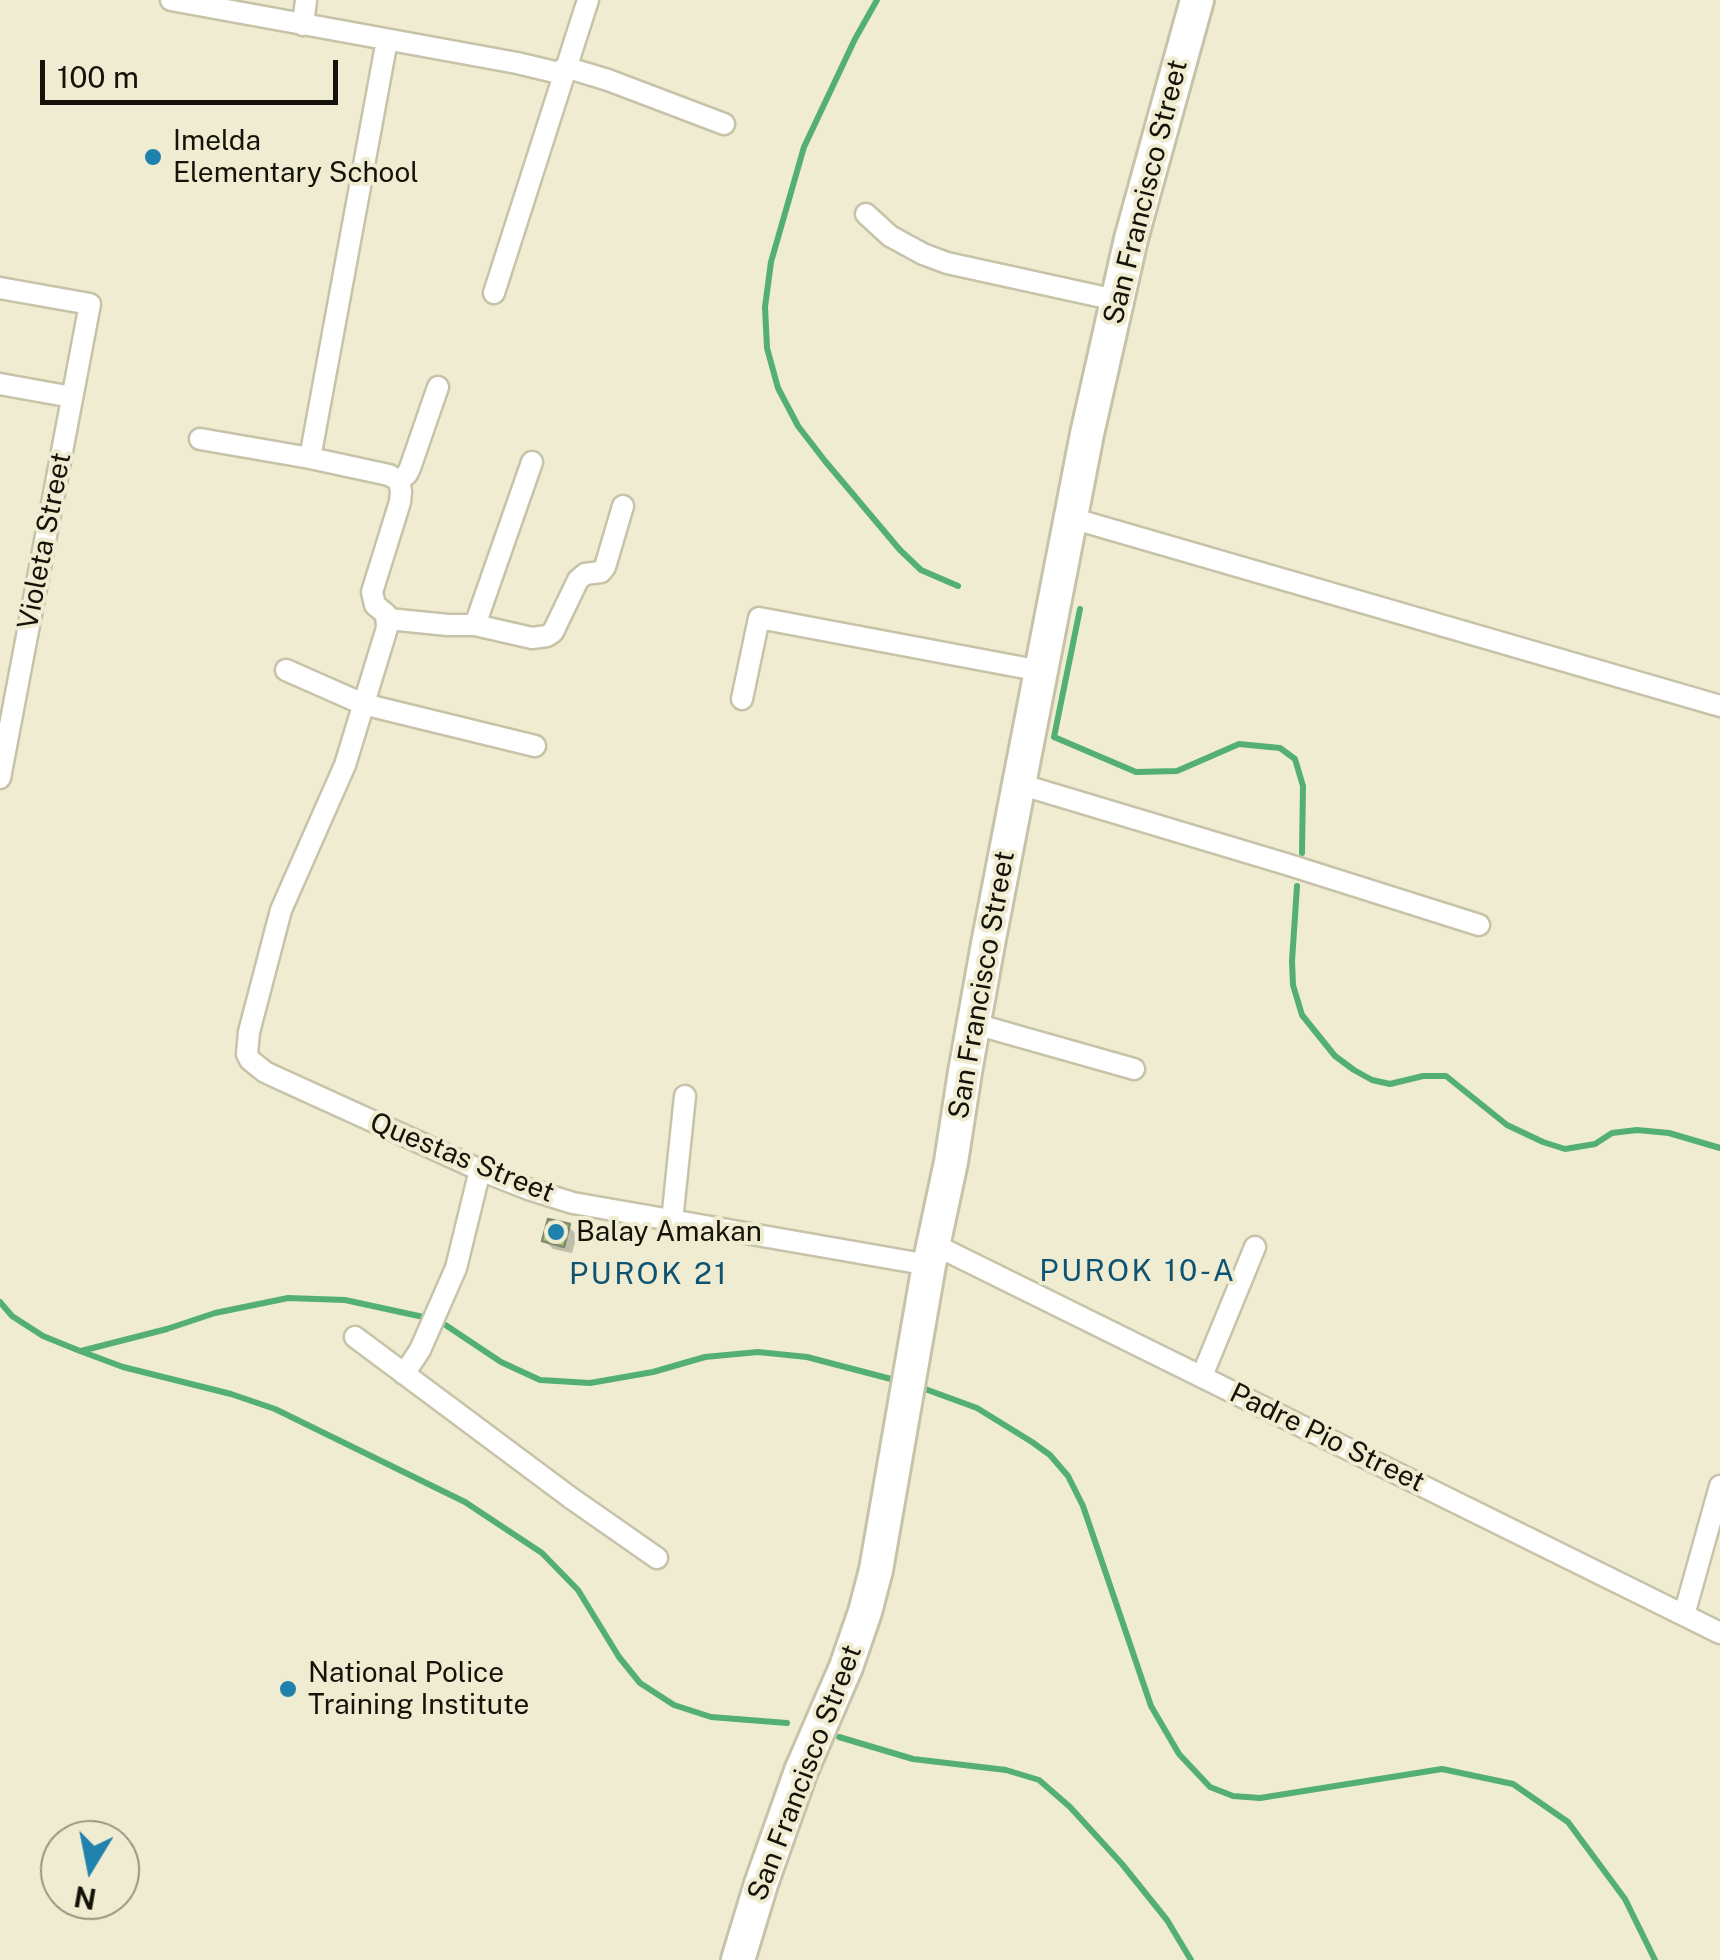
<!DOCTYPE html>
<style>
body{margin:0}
#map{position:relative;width:1720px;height:1960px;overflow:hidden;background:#efecd1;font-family:"Public Sans",sans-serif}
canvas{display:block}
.north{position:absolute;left:40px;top:1820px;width:100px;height:100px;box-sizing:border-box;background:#efecd1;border:2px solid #979581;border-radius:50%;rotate:190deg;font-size:28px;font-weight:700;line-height:40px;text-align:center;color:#141209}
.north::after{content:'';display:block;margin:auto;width:35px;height:45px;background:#1f82ad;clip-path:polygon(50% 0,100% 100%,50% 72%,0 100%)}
.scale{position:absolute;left:40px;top:60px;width:298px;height:45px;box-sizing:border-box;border:5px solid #141209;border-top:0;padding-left:12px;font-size:30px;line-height:35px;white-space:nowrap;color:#141209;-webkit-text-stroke:8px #efecd1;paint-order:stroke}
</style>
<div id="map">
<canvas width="1720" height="1960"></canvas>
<div class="north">N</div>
<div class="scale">100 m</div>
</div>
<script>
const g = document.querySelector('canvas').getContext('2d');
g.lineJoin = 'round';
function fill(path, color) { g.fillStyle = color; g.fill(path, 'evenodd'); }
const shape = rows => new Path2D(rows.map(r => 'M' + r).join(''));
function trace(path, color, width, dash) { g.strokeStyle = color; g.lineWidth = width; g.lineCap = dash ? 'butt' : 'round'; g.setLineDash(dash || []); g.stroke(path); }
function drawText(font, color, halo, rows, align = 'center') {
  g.font = font + ' "Public Sans",sans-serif'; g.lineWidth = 8; g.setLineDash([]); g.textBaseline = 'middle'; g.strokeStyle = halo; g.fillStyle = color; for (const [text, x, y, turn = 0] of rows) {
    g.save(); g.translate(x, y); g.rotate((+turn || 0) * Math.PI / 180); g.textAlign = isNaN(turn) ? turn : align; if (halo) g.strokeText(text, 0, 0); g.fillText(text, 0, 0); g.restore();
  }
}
fill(shape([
 [569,1227,577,1235,572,1253,553,1249,545,1241]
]), '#0003');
trace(shape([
 [877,0,855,39,804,147,771,262,765,307,767,348,778,388,798,426,825,461,900,550,921,570,958,586],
 [1080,609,1054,737,1136,772,1177,771,1239,744,1280,748,1295,759,1303,786,1302,853],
 [1297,886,1292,961,1293,985,1302,1015,1335,1056,1354,1070,1372,1080,1390,1084,1423,1076,1446,1076,1507,1125,1543,1142,1565,1149,1595,1144,1612,1133,1637,1130,1669,1133,1720,1148],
 [0,1302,12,1316,43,1336,80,1351,123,1367,231,1394,275,1409,465,1502,542,1553,578,1590,619,1657,640,1683,674,1705,711,1717,787,1723],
 [444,1324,501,1362,540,1380,590,1383,653,1372,705,1357,758,1352,807,1357,891,1379],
 [81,1351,167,1329,215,1313,288,1298,345,1300,428,1318],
 [925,1389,977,1408,1032,1442,1050,1455,1068,1476,1083,1506,1151,1706,1179,1754,1210,1787,1233,1796,1260,1798,1442,1769,1513,1784,1568,1822,1625,1899,1655,1960],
 [839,1737,913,1759,1006,1770,1039,1780,1070,1807,1122,1864,1167,1920,1191,1960]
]), '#53af74', 6);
const building = shape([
 [548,1219,570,1224,564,1247,542,1241,548,1219]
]);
fill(building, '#a7cb70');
trace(building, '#818b74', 2.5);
const street = shape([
 [171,0,517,63,563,74],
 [303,25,306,0],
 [565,67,608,80,724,124],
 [866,214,890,236,923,254,947,263,1116,300],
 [0,288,90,304,0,778],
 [494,293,588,0],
 [0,384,72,397],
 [200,439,310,458,389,475,399,481],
 [310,458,387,40],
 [399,481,401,491,400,502,372,592,375,605,386,614,387,628,345,765,281,910,249,1032,247,1054,250,1060,265,1072,280,1079,480,1170,528,1189,573,1203,929,1265],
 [399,481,407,474,410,468,438,387],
 [1071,518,1720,706],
 [388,619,448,625,475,625,532,638,547,636,553,632,578,580,585,574,601,572,605,567,623,506],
 [475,625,532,462],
 [286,670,363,704,535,746],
 [742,699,759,618,1041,671],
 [1019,784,1286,864,1479,925],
 [975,1024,1134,1069],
 [672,1221,685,1096],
 [933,1244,1720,1633],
 [355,1337,571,1498,657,1558],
 [404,1374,420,1350,456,1268,480,1170],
 [1202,1376,1255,1247],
 [1684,1615,1720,1486]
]);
const primary = shape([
 [738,1960,761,1884,801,1771,846,1667,865,1612,876,1570,929,1265,951,1162,965,1072,988,944,1087,434,1131,239,1197,0]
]);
trace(street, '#c7c3a9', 25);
trace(primary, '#c7c3a9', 38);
trace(street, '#fff', 20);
trace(primary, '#fff', 32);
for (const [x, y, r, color] of [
 [153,157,10,"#1f82ad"],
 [556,1232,10,"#1f82ad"],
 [288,1689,10,"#1f82ad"]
]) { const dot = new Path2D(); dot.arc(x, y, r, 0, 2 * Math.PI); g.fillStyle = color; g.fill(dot); trace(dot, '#efecd1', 4); }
drawText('28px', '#141209', '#efecd1', [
 ["Imelda",173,141],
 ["Elementary School",173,173],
 ["Balay Amakan",576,1232],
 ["National Police",308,1673],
 ["Training Institute",308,1705]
], 'left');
drawText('28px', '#141209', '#efecd1', [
 ["San Francisco Street",1146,192,-76],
 ["Violeta Street",45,541,-79],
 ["San Francisco Street",982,985,-80],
 ["Questas Street",462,1158,22],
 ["Padre Pio Street",1327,1438,26],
 ["San Francisco Street",805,1773,-69]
]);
g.letterSpacing = '2.5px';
drawText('30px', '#0e5371', '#efecd1', [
 ["PUROK 10-A",1138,1272],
 ["PUROK 21",649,1275]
]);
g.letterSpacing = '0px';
</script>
